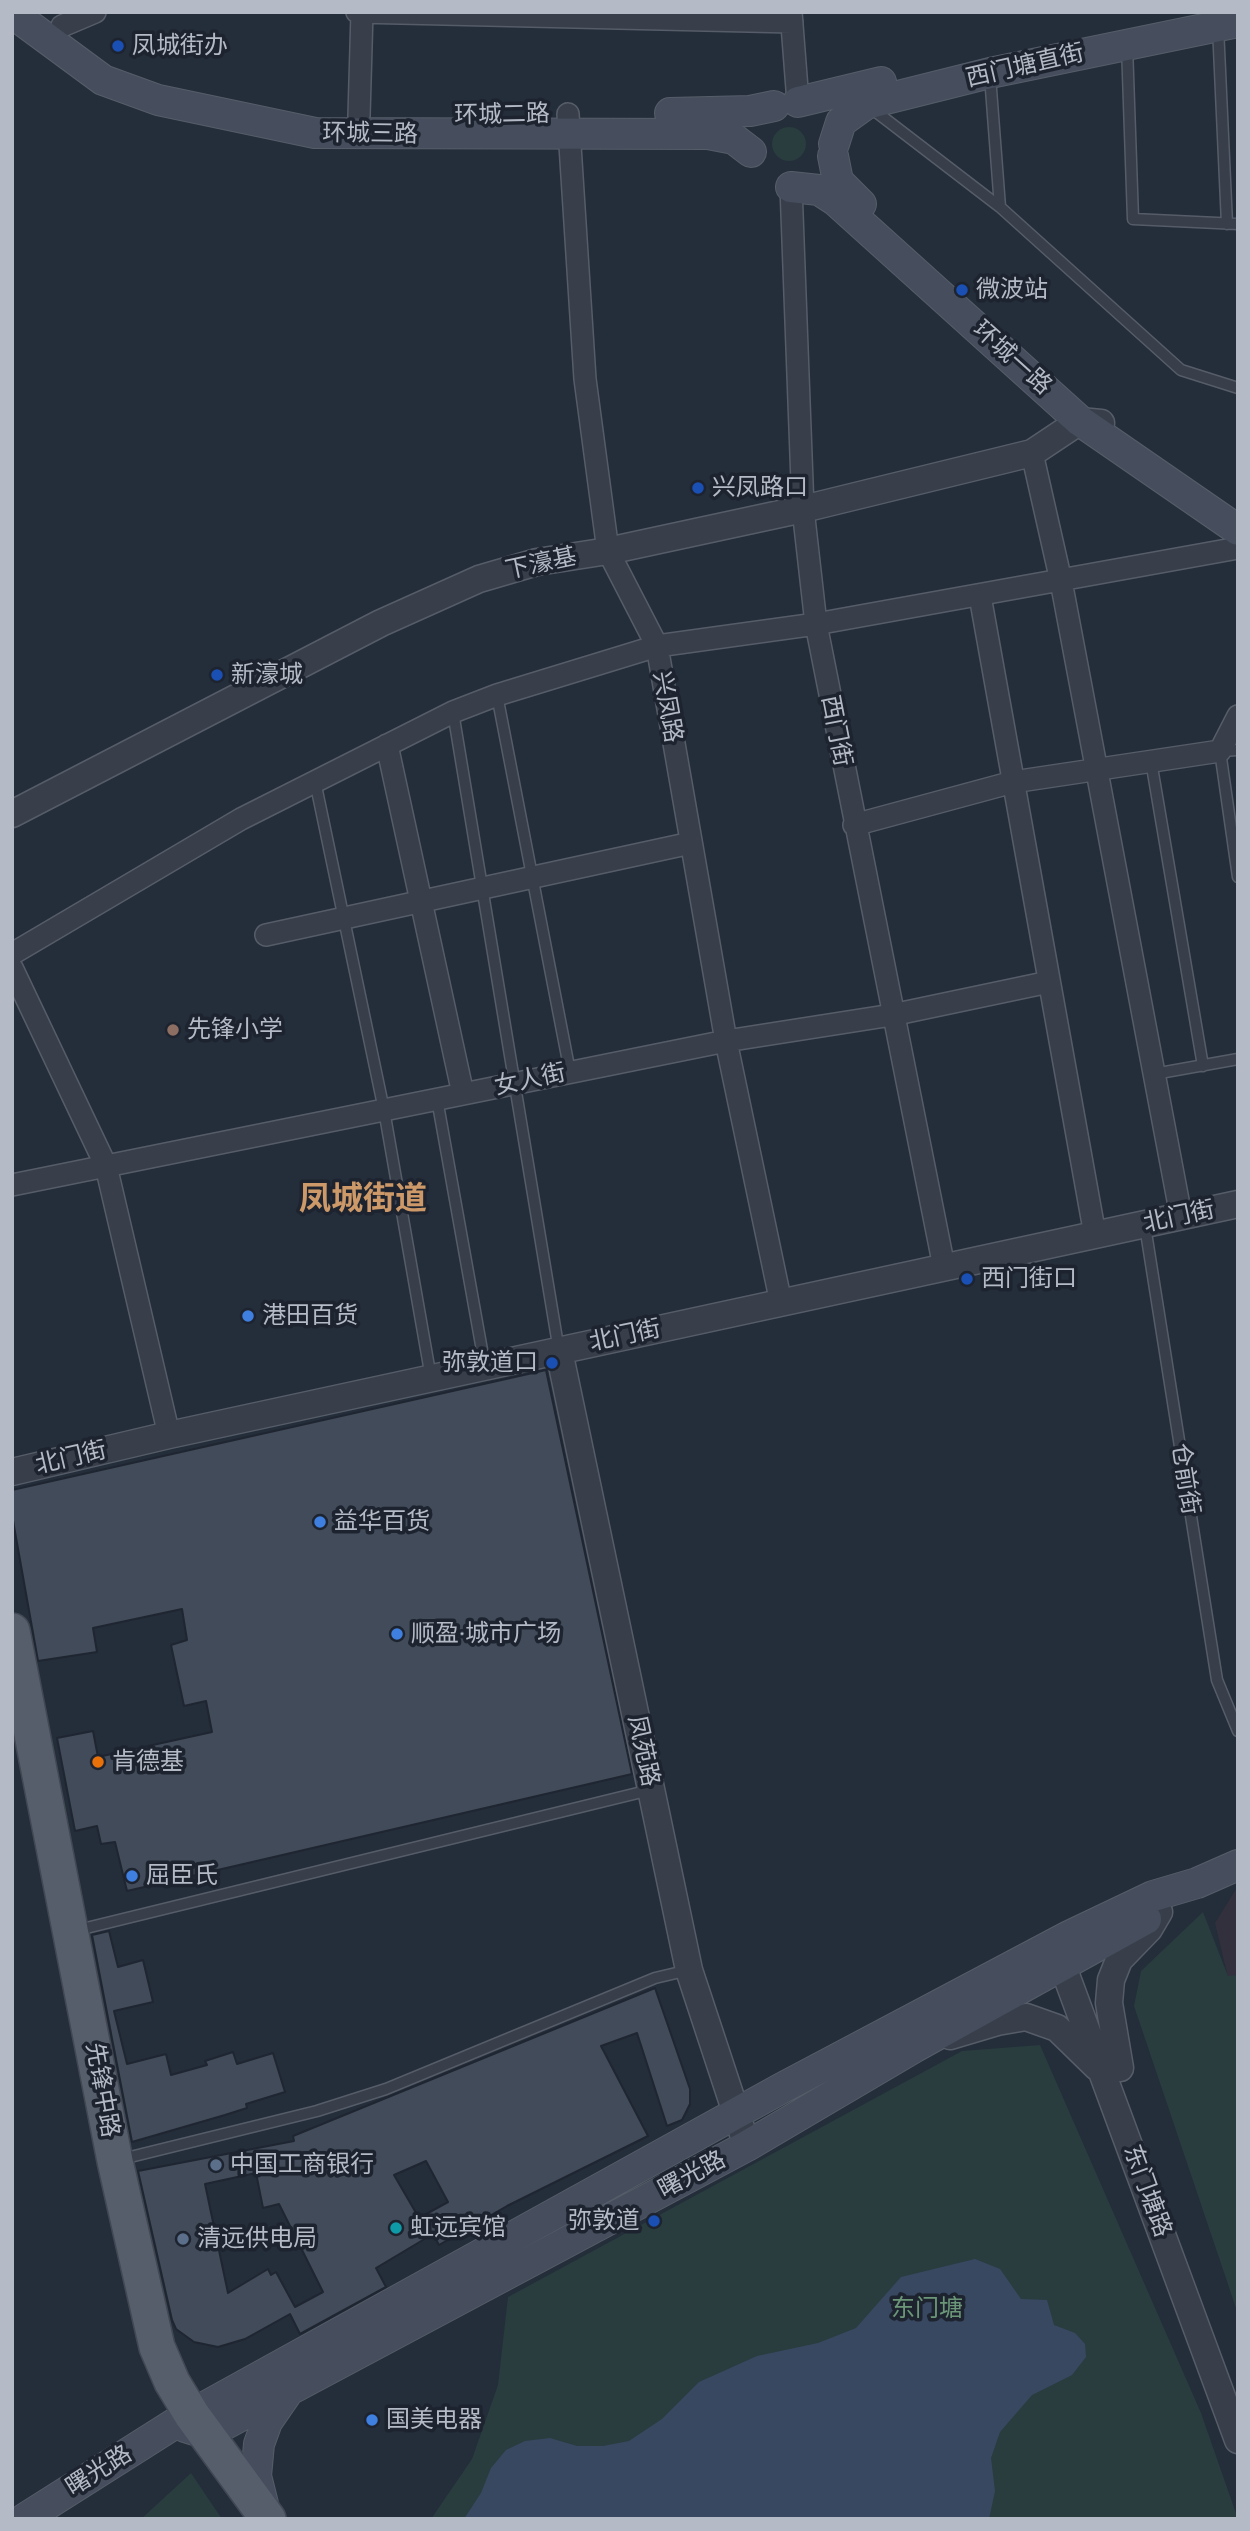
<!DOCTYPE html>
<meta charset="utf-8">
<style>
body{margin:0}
#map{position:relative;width:1250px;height:2531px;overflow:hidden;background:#242d3a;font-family:Figtree,sans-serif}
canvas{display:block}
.frame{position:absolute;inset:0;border:14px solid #b4bac6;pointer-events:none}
</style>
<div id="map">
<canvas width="1250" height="2531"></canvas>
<div class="frame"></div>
</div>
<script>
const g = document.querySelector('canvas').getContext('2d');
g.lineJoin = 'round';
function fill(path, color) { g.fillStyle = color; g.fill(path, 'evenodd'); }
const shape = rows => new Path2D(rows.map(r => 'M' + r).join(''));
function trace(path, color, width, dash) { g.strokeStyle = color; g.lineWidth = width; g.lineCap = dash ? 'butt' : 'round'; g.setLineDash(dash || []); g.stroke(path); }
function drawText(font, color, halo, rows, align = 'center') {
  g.font = font + ' Figtree,"Noto Sans SC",sans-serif'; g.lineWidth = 7; g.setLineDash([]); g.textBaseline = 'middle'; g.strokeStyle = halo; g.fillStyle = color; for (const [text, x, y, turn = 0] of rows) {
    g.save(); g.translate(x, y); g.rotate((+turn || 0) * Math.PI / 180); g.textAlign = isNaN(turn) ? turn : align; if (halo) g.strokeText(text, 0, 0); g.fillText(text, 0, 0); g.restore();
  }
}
fill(shape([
 [1238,1886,1238,1975,1228,1977,1215,1923]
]), '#32303c');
fill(shape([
 '772 144a17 17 0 1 1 34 0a17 17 0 1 1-34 0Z',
 [1203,1912,1228,1976,1238,1975,1238,2314,1134,2006,1141,1971],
 [1040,2045,1201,2413,1238,2519,431,2519,472,2459,498,2385,508,2297,962,2051],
 [191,2473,222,2519,141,2519]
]), '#293c3e');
fill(shape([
 [975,2259,1000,2269,1021,2299,1047,2300,1054,2325,1075,2333,1085,2344,1086,2357,1072,2375,1032,2395,1000,2432,991,2458,995,2491,989,2519,464,2519,481,2493,491,2468,506,2450,525,2441,550,2438,577,2446,603,2446,629,2441,662,2419,699,2382,757,2356,818,2343,856,2328,901,2277]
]), '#394861');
const building = shape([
 [546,1370,632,1774,127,1891,115,1842,101,1844,97,1826,75,1831,57,1738,93,1731,98,1757,212,1732,206,1701,184,1706,171,1645,187,1640,182,1609,93,1628,97,1652,38,1661,12,1515,12,1490,546,1370],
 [109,1931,118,1967,143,1960,153,2002,114,2011,127,2064,166,2054,171,2075,207,2065,205,2061,233,2052,237,2064,273,2053,285,2092,246,2104,247,2108,225,2115,132,2142,92,1935,109,1931],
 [655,1988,690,2089,690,2104,682,2120,667,2126,637,2033,601,2046,648,2136,507,2206,439,2245,433,2234,376,2268,386,2287,300,2334,290,2314,245,2339,218,2347,194,2342,176,2329,172,2320,138,2171,294,2141,293,2136,655,1988],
 [426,2161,448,2202,419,2218,394,2175,426,2161],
 [256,2173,263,2208,279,2204,323,2292,295,2307,276,2272,271,2275,268,2269,228,2293,205,2184,256,2173]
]);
fill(building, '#414b59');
trace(building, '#1f2632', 2);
const service = shape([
 [1218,27,1227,224],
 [1127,46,1133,219,1238,224],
 [990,76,1000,207],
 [871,108,1000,207,1181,370,1238,388],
 [497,695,570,1072],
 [453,712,559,1351],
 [1238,750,1220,751,1238,877],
 [1151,761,1203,1066],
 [315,781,384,1110,431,1378],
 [1154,1074,1238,1059],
 [437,1099,485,1367],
 [1145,1226,1217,1680,1238,1731],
 [74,1931,650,1790],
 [118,2160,317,2111,386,2089,655,1978,689,1970]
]);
const minor = shape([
 [357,12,792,22],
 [791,12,798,102],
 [62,26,95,12],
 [568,114,585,379,608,551,657,646,726,1041,781,1303],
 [359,116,362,12],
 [791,187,803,509,816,624,944,1267],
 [1032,453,1061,581,1181,1216],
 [980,596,1095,1235],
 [387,745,463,1094],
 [854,825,1013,782,1220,751,1238,716],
 [266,935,691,843],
 [12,954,241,819,453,712,497,695,657,646,816,624,1238,548],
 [12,968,106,1166,169,1435],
 [12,1185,726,1041,892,1015,1049,982]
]);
const tertiary = shape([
 [12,814,381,623,479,579,537,562,608,551,803,509,1032,453,1080,421,1101,423],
 [559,1351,689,1970,747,2146],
 [12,1472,169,1435,1238,1204],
 [1055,1945,1238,2440],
 [950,2036,997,2022,1026,2017,1057,2028,1097,2067],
 [1120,2068,1109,2003,1111,1980,1119,1960,1149,1929,1159,1912]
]);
const secondary = shape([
 [12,13,103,80,158,100,315,133,708,134,734,139,751,152],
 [798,102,881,82],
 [670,113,750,111,774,106],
 [834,144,841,122,866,104,990,73,1238,22],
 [833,156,838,181,861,204],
 [791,187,819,190,836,201,1080,421,1238,530],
 [185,2427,207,2434,747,2146,915,2047,1146,1919],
 [265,2512,256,2476,259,2444,267,2422,287,2393],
 [24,2519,174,2424,782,2088,1069,1936,1153,1896,1197,1883,1238,1865]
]);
const primary = shape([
 [12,1631,115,2161,157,2347,172,2382,192,2415,268,2519]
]);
trace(service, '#565d69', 13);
trace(minor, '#565d69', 24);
trace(tertiary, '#565d69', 29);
trace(secondary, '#565d69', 32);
trace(primary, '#414854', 38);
trace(service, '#383f4b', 10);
trace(minor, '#383f4b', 21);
trace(tertiary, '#383f4b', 26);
trace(secondary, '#464e5e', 30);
trace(primary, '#565e6b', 35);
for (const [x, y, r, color] of [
 [118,46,7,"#1a4fb4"],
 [962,290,7,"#1a4fb4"],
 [698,488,7,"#1a4fb4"],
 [217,675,7,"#1a4fb4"],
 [173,1030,7,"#8d6e63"],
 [967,1279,7,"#1a4fb4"],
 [248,1316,7,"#3f7fe0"],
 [552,1363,7,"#1a4fb4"],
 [320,1522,7,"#3f7fe0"],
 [397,1634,7,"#3f7fe0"],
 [98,1762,7,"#e8710a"],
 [132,1876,7,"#3f7fe0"],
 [216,2165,7,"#5c6f8a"],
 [654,2221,7,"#1a4fb4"],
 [396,2228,7,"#0f9aa8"],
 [183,2239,7,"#5c6f8a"],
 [372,2420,7,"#3f7fe0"]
]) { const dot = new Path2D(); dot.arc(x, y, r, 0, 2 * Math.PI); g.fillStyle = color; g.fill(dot); trace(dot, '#1d2430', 2.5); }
drawText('24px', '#b4bac6', '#1d2430', [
 ["凤城街办",132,46],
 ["微波站",976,290],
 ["兴凤路口",712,488],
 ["新濠城",231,675],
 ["先锋小学",187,1030],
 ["西门街口",981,1279],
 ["港田百货",262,1316],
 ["弥敦道口",538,1363,"right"],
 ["益华百货",334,1522],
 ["顺盈·城市广场",411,1634],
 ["肯德基",112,1762],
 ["屈臣氏",146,1876],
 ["中国工商银行",230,2165],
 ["弥敦道",640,2221,"right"],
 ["虹远宾馆",410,2228],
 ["清远供电局",197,2239],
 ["国美电器",386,2420]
], 'left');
drawText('24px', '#b4bac6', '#1d2430', [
 ["西门塘直街",1025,66,-13],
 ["环城二路",502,115,-1],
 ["环城三路",370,134,1],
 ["环城一路",1012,358,42],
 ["下濠基",541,564,-12],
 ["兴凤路",667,707,80],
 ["西门街",836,731,79],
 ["女人街",530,1080,-12],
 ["北门街",1179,1217,-12],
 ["北门街",625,1336,-12],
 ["北门街",71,1458,-13],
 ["仓前街",1185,1479,81],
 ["凤苑路",643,1751,78],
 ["先锋中路",102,2090,80],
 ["曙光路",692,2175,-28],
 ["东门塘路",1147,2191,70],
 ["曙光路",99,2471,-32]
]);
drawText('24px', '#6c9678', '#1d2430', [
 ["东门塘",927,2309]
]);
drawText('bold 32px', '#cd9968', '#1d2430', [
 ["凤城街道",363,1200]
]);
</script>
